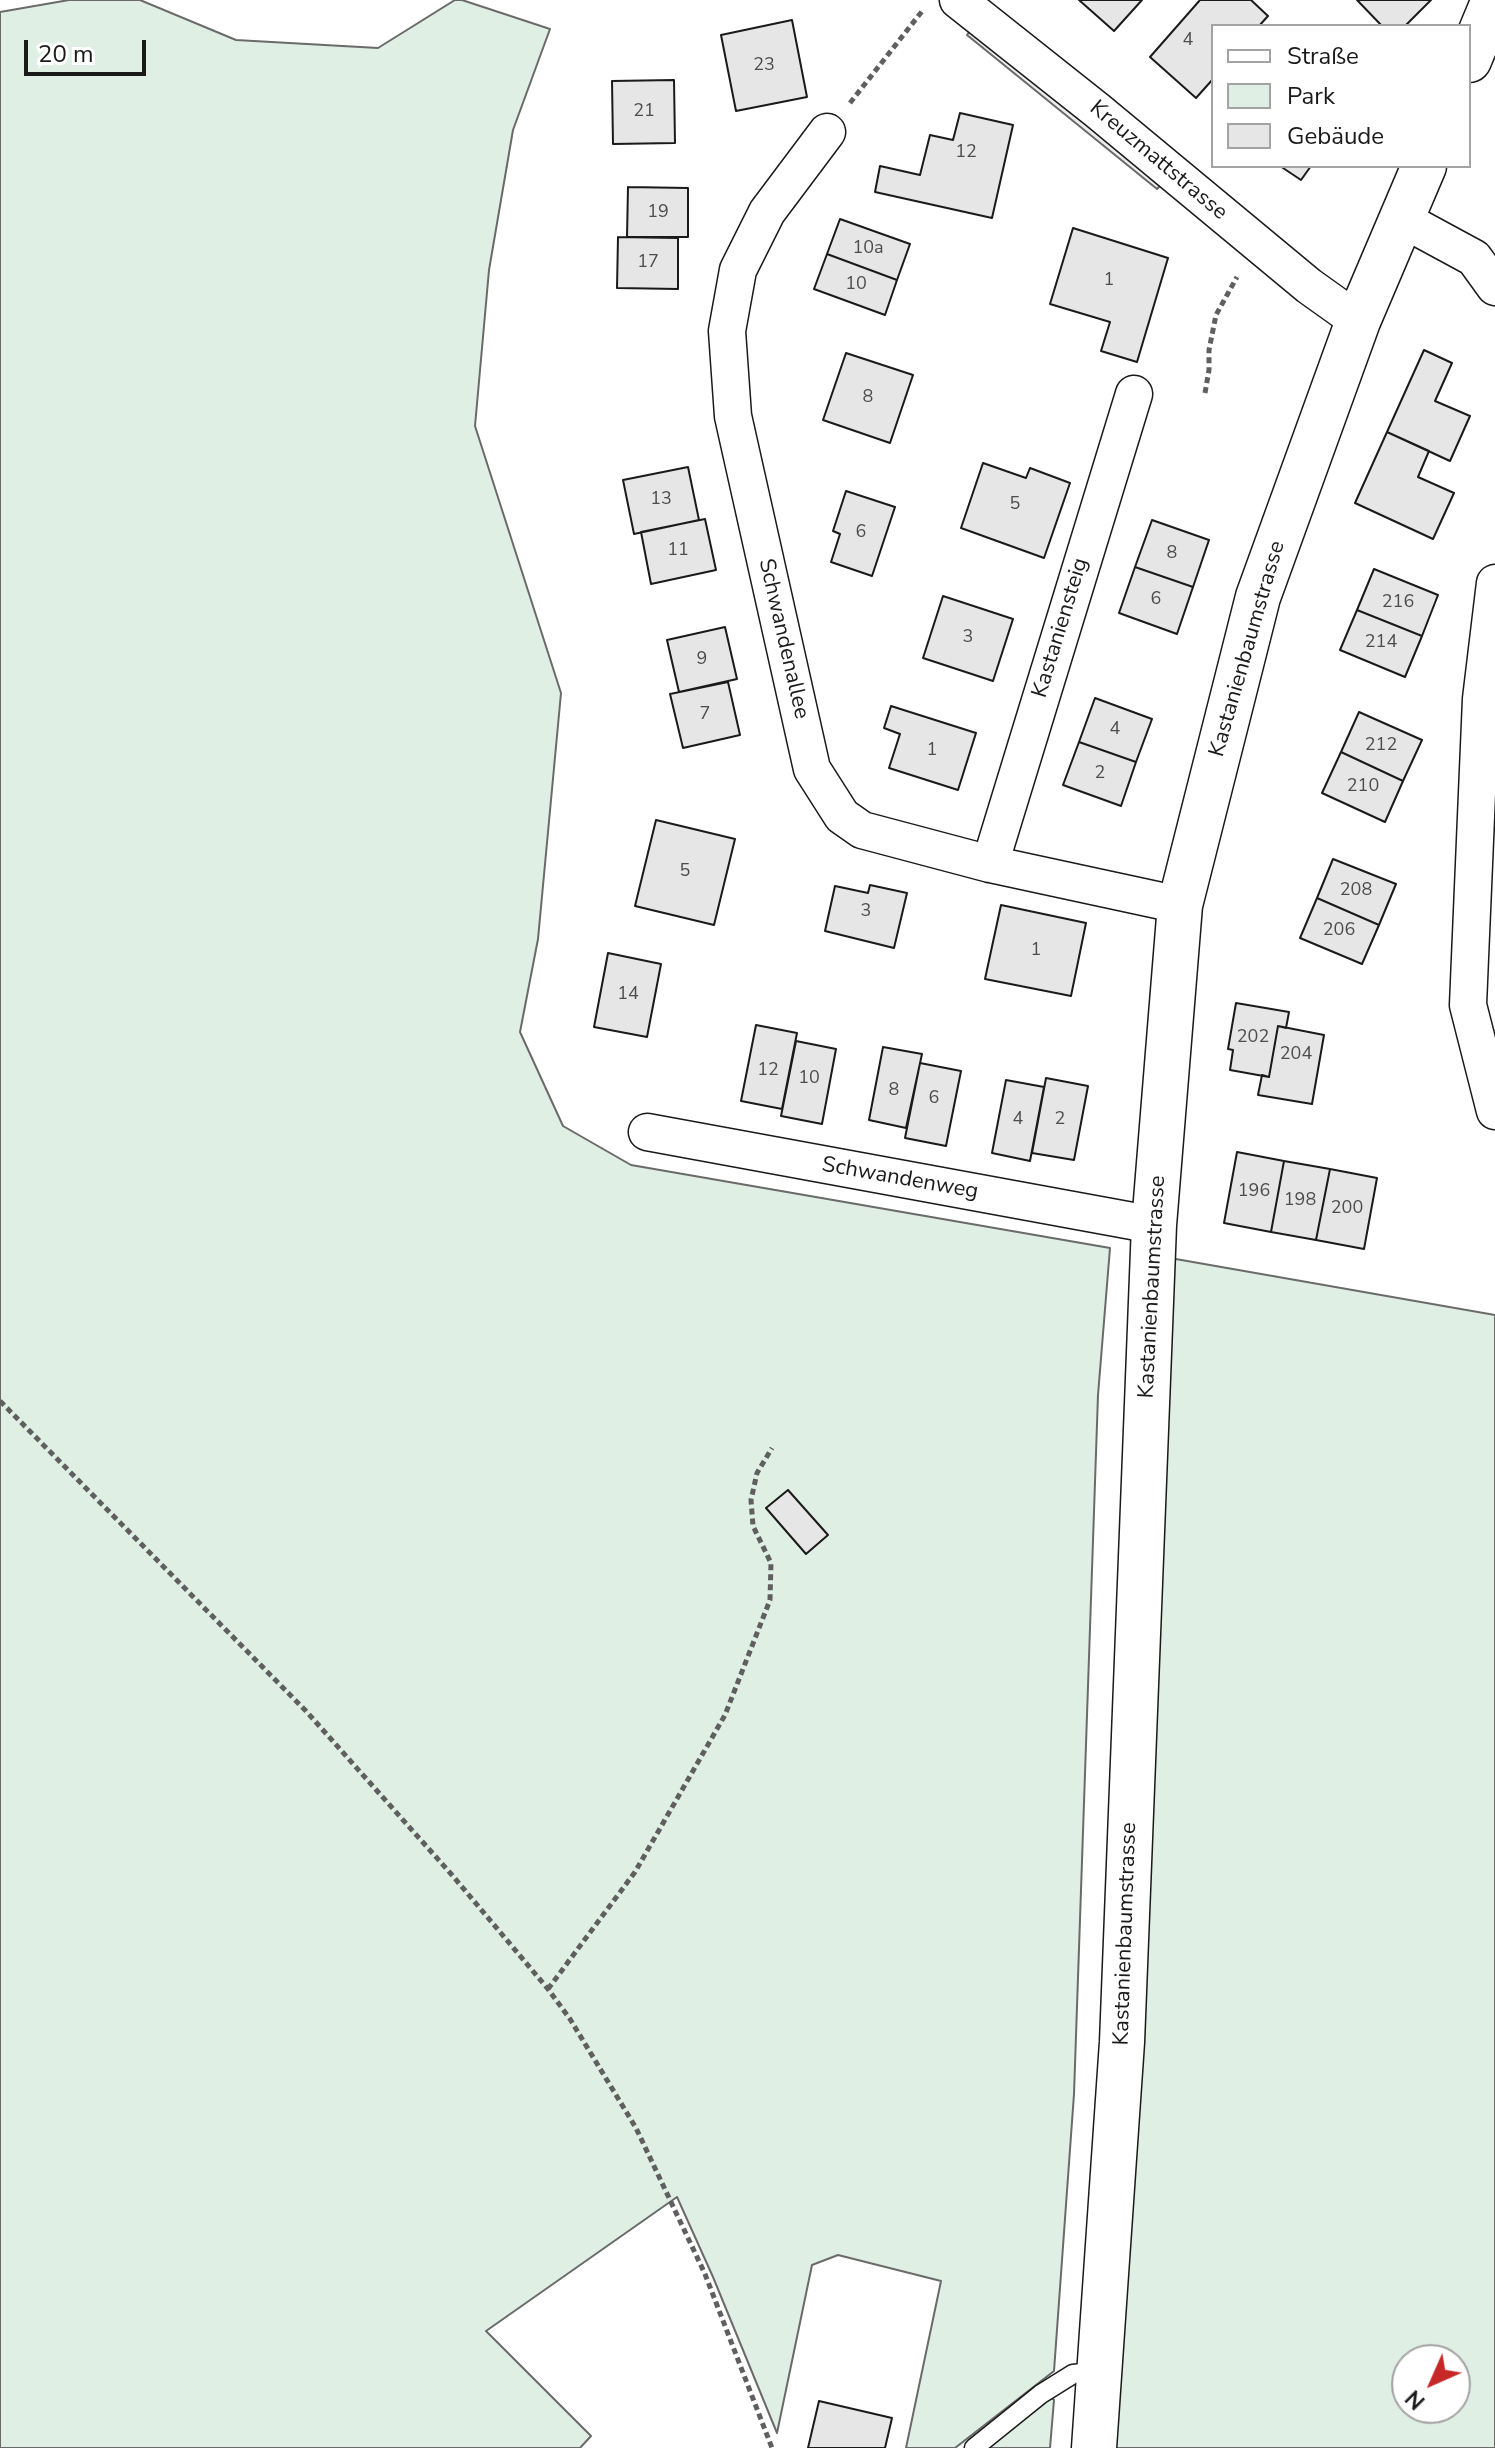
<!DOCTYPE html>
<meta charset="utf-8">
<style>
body{margin:0}
#map{position:relative;width:1495px;height:2448px;overflow:hidden;background:#fff;font-family:"Nunito Sans",sans-serif}
canvas{display:block}
.legend{position:absolute;left:1211px;top:24px;width:260px;height:144px;box-sizing:border-box;background:#fff;border:2px solid #a3a3a3;margin:0;padding:10px 14px;list-style:none;font-size:24px;color:#1a1a1a}
.legend li{display:flex;align-items:center;gap:16px;height:40px}
.legend b{width:40px;border:2px solid #a3a3a3}
.north{position:absolute;left:1391px;top:2344px;width:80px;height:80px;box-sizing:border-box;background:#fff;border:2px solid #a3a3a3;border-radius:50%;rotate:225deg;font-size:22px;font-weight:700;line-height:32px;text-align:center;color:#1a1a1a}
.north::after{content:'';display:block;margin:auto;width:28px;height:36px;background:#c62828;clip-path:polygon(50% 0,100% 100%,50% 72%,0 100%)}
.scale{position:absolute;left:24px;top:40px;width:122px;height:36px;box-sizing:border-box;border:4px solid #1a1a1a;border-top:0;padding-left:10px;font-size:24px;line-height:28px;white-space:nowrap;color:#1a1a1a;-webkit-text-stroke:6px #fff;paint-order:stroke}
</style>
<div id="map">
<canvas width="1495" height="2448"></canvas>
<ul class="legend">
<li><b style="height:10px;background:#fff"></b>Straße</li>
<li><b style="height:22px;background:#e0efe3"></b>Park</li>
<li><b style="height:22px;background:#e6e6e6"></b>Gebäude</li>
</ul>
<div class="north">N</div>
<div class="scale">20 m</div>
</div>
<script>
const g = document.querySelector('canvas').getContext('2d');
g.lineJoin = 'round';
function fill(path, color) { g.fillStyle = color; g.fill(path, 'evenodd'); }
const shape = rows => new Path2D(rows.map(r => 'M' + r).join(''));
function trace(path, color, width, dash) { g.strokeStyle = color; g.lineWidth = width; g.lineCap = dash ? 'butt' : 'round'; g.setLineDash(dash || []); g.stroke(path); }
function drawText(font, color, halo, rows, align = 'center') {
  g.font = font + ' "Nunito Sans",sans-serif'; g.lineWidth = 6; g.setLineDash([]); g.textBaseline = 'middle'; g.strokeStyle = halo; g.fillStyle = color; for (const [text, x, y, turn = 0] of rows) {
    g.save(); g.translate(x, y); g.rotate((+turn || 0) * Math.PI / 180); g.textAlign = isNaN(turn) ? turn : align; if (halo) g.strokeText(text, 0, 0); g.fillText(text, 0, 0); g.restore();
  }
}
const green = shape([
 [69,0,140,0,236,40,378,48,455,0,462,0,550,29,513,130,489,270,475,426,561,693,538,939,520,1032,563,1126,631,1165,1110,1248,1098,1395,1074,2094,1054,2371,955,2448,906,2448,941,2281,838,2255,812,2265,777,2433,713,2277,677,2197,486,2331,591,2436,580,2448,0,2448,0,12,69,0],
 [1170,1258,1495,1315,1495,2448,1113,2448,1170,1258],
 [1407,2360,1455,2360,1455,2408,1407,2408,1407,2360],
 [1050,2396,1054,2400,1050,2448,984,2448,1050,2396]
]);
fill(green, '#e0efe3');
trace(green, '#6a6a6a', 2);
const parking = shape([
 [974,25,1165,180,1157,189,967,35,974,25]
]);
fill(parking, '#ededed');
trace(parking, '#6a6a6a', 2);
const building = shape([
 [1079,0,1142,0,1114,31,1079,0],
 [1200,0,1251,0,1268,16,1259,26,1213,26,1213,79,1196,98,1150,57,1200,0],
 [1357,0,1431,0,1405,26,1382,26,1357,0],
 [792,20,807,97,736,111,721,35,792,20],
 [674,80,675,143,613,144,612,81,674,80],
 [960,113,1013,125,992,218,875,192,880,166,920,175,930,135,953,140,960,113],
 [1280,166,1311,166,1301,180,1280,166],
 [628,187,688,188,688,237,627,237,628,187],
 [840,219,910,244,897,280,827,254,840,219],
 [1073,228,1168,258,1137,362,1101,351,1110,322,1050,304,1073,228],
 [618,237,678,238,678,289,617,288,618,237],
 [827,254,897,280,885,315,814,289,827,254],
 [1424,350,1452,363,1435,401,1470,416,1450,461,1387,432,1424,350],
 [846,353,913,375,890,443,823,420,846,353],
 [1387,432,1429,451,1418,477,1454,493,1433,539,1355,503,1387,432],
 [983,463,1026,478,1030,468,1070,483,1044,558,961,528,983,463],
 [688,467,699,520,634,534,623,480,688,467],
 [846,491,895,507,872,576,831,562,840,534,833,531,846,491],
 [705,519,716,570,651,584,641,532,705,519],
 [1152,520,1209,540,1193,587,1135,567,1152,520],
 [1135,567,1193,587,1177,634,1119,613,1135,567],
 [1374,569,1438,595,1422,636,1357,610,1374,569],
 [943,596,1013,619,993,681,923,658,943,596],
 [1357,610,1422,636,1405,677,1340,650,1357,610],
 [725,627,737,679,679,692,667,640,725,627],
 [728,682,740,735,683,748,670,694,728,682],
 [1095,698,1152,719,1136,762,1079,742,1095,698],
 [891,706,976,733,958,790,889,768,900,734,884,728,891,706],
 [1359,712,1422,740,1403,781,1341,752,1359,712],
 [1079,742,1136,762,1121,806,1063,785,1079,742],
 [1341,752,1403,781,1385,822,1322,793,1341,752],
 [656,820,735,839,714,925,635,906,656,820],
 [1333,859,1396,884,1379,925,1317,898,1333,859],
 [870,885,907,893,894,948,825,931,835,886,868,893,870,885],
 [1317,898,1379,925,1362,964,1300,938,1317,898],
 [1001,905,1086,923,1071,996,985,979,1001,905],
 [608,953,661,964,647,1037,594,1027,608,953],
 [1236,1003,1289,1012,1286,1028,1278,1026,1269,1077,1230,1070,1233,1050,1228,1049,1236,1003],
 [756,1025,797,1033,782,1109,741,1101,756,1025],
 [1278,1026,1324,1035,1312,1104,1258,1095,1262,1075,1269,1077,1278,1026],
 [796,1041,836,1049,822,1124,781,1116,796,1041],
 [883,1047,922,1054,906,1128,869,1120,883,1047],
 [920,1063,961,1071,946,1146,905,1138,920,1063],
 [1046,1078,1088,1086,1074,1160,1032,1153,1046,1078],
 [1006,1080,1044,1087,1030,1161,992,1153,1006,1080],
 [1237,1152,1284,1161,1271,1232,1224,1223,1237,1152],
 [1284,1161,1330,1169,1316,1240,1271,1232,1284,1161],
 [1330,1169,1377,1178,1364,1249,1316,1240,1330,1169],
 [788,1490,828,1535,806,1554,766,1508,788,1490],
 [819,2401,892,2418,885,2448,808,2448,819,2401]
]);
fill(building, '#e6e6e6');
trace(building, '#1a1a1a', 2);
const lane = shape([
 [974,2448,1041,2394,1073,2374,1099,2371]
]);
const street = shape([
 [958,0,1098,111,1309,286,1358,321],
 [827,132,767,212,738,270,727,331,733,416,812,769,842,816,862,830,990,864,1180,905],
 [1402,219,1474,258,1495,287],
 [1495,583,1481,699,1468,1005,1495,1111],
 [990,864,1134,394],
 [647,1132,1154,1225]
]);
const secondary = shape([
 [1469,60,1494,0],
 [1094,2448,1122,2042,1154,1225,1180,905,1258,597,1358,321,1424,166]
]);
trace(lane, '#1a1a1a', 21);
trace(street, '#1a1a1a', 39);
trace(secondary, '#1a1a1a', 47);
trace(shape([
 [850,103,923,10],
 [1205,393,1209,370,1209,350,1216,315,1237,277],
 [0,1401,306,1711,452,1875,548,1989,570,2019,636,2128,705,2274,772,2448],
 [548,1989,635,1872,725,1715,770,1600,771,1563,753,1526,751,1500,757,1473,772,1448]
]), '#5f5f5f', 5, [6, 4]);
trace(lane, '#fff', 18);
trace(street, '#fff', 36);
trace(secondary, '#fff', 44);
drawText('18px', '#4d4d4d', null, [
 ["4",1188,41],
 ["23",764,66],
 ["21",644,112],
 ["12",966,153],
 ["19",658,213],
 ["10a",868,249],
 ["17",648,263],
 ["1",1109,281],
 ["10",856,285],
 ["8",868,398],
 ["13",661,500],
 ["5",1015,505],
 ["6",861,533],
 ["11",678,551],
 ["8",1172,554],
 ["6",1156,600],
 ["216",1398,603],
 ["3",968,638],
 ["214",1381,643],
 ["9",702,660],
 ["7",705,715],
 ["4",1115,730],
 ["212",1381,746],
 ["1",932,751],
 ["2",1100,774],
 ["210",1363,787],
 ["5",685,872],
 ["208",1356,891],
 ["3",866,912],
 ["206",1339,931],
 ["1",1036,951],
 ["14",628,995],
 ["202",1253,1038],
 ["204",1296,1055],
 ["12",768,1071],
 ["10",809,1079],
 ["8",894,1091],
 ["6",934,1099],
 ["4",1018,1120],
 ["2",1060,1120],
 ["196",1254,1192],
 ["198",1300,1201],
 ["200",1347,1209]
]);
drawText('22px', '#1a1a1a', '#fff', [
 ["Kreuzmattstrasse",1158,161,40],
 ["Kastaniensteig",1061,628,-73],
 ["Schwandenallee",783,639,77],
 ["Kastanienbaumstrasse",1248,649,-74],
 ["Schwandenweg",900,1179,10],
 ["Kastanienbaumstrasse",1153,1287,-87],
 ["Kastanienbaumstrasse",1126,1934,-88]
]);
</script>
